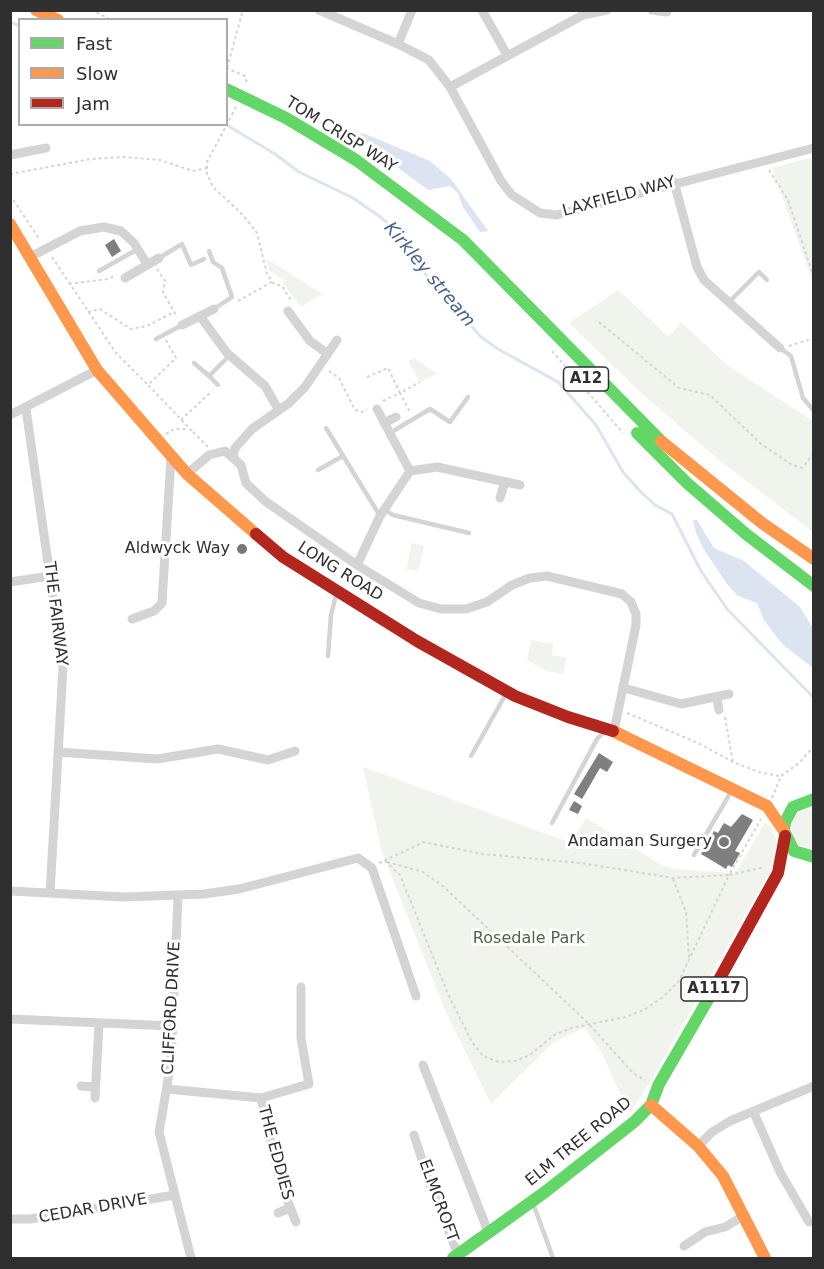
<!DOCTYPE html>
<style>
body{margin:0}
#map{position:relative;width:824px;height:1269px;overflow:hidden;background:#fff;font-family:"DejaVu Sans",sans-serif}
canvas{display:block}
.frame{position:absolute;inset:0;border:12px solid #2f2f2f;pointer-events:none}
.legend{position:absolute;left:18px;top:18px;width:210px;height:108px;box-sizing:border-box;background:#fff;border:2px solid #acacac;margin:0;padding:8px 10px;list-style:none;font-size:18px;color:#2f2f2f}
.legend li{display:flex;align-items:center;gap:12px;height:30px}
.legend b{width:30px;border:2px solid #acacac}
</style>
<div id="map">
<canvas width="824" height="1269"></canvas>
<div class="frame"></div>
<ul class="legend">
<li><b style="height:8px;background:#63d668"></b>Fast</li>
<li><b style="height:8px;background:#ff974d"></b>Slow</li>
<li><b style="height:8px;background:#b3261e"></b>Jam</li>
</ul>
</div>
<script>
const g = document.querySelector('canvas').getContext('2d');
g.lineJoin = 'round';
function fill(path, color) { g.fillStyle = color; g.fill(path, 'evenodd'); }
const shape = rows => new Path2D(rows.map(r => 'M' + r).join(''));
function trace(path, color, width, dash) { g.strokeStyle = color; g.lineWidth = width; g.lineCap = dash ? 'butt' : 'round'; g.setLineDash(dash || []); g.stroke(path); }
function drawText(font, color, halo, rows, align = 'center') {
  g.font = font + ' "DejaVu Sans",sans-serif'; g.lineWidth = 6; g.setLineDash([]); g.textBaseline = 'middle'; g.strokeStyle = halo; g.fillStyle = color; for (const [text, x, y, turn = 0] of rows) {
    g.save(); g.translate(x, y); g.rotate((+turn || 0) * Math.PI / 180); g.textAlign = isNaN(turn) ? turn : align; if (halo) g.strokeText(text, 0, 0); g.fillText(text, 0, 0); g.restore();
  }
}
fill(shape([
 [813,157,814,157,813,283,772,168],
 [267,259,322,294,301,307,283,284,284,280,269,270],
 [618,290,669,337,681,322,727,365,813,421,813,532,719,460,641,393,569,323],
 [414,358,437,374,420,382,408,361],
 [412,543,424,546,418,571,406,569],
 [531,640,553,644,552,655,567,658,563,674,546,671,527,660],
 [363,767,571,843,586,818,663,866,675,869,735,873,765,823,771,827,776,839,777,858,768,875,650,1082,629,1114,602,1053,584,1028,554,1042,491,1104,446,1012,382,852],
 [813,808,813,851,794,842,791,822,797,813]
]), '#f0f4ed');
fill(shape([
 [363,133,430,161,451,179,488,231,480,232,463,207,458,193,450,186,428,190,359,139,359,134],
 [693,520,697,520,714,548,744,561,800,607,813,628,813,668,782,644,764,620,757,603,738,596,727,584,703,548,696,533]
]), '#dbe4f0');
trace(shape([
 [10,22,20,26],
 [225,124,275,154,299,172,353,198,379,216,395,229,422,270,481,337,498,349,558,382,596,425,623,472,639,490,655,505,672,514,701,571,727,609,814,698]
]), '#dbe4f0', 3);
fill(shape([
 [114,239,121,251,112,257,105,245],
 [599,753,613,762,607,772,600,768,582,799,574,794],
 [574,801,582,806,578,814,569,810],
 [742,814,753,820,735,851,740,853,732,867,728,865,726,869,701,854,714,831,718,833,724,823,731,827]
]), '#7f7f7f');
trace(shape([
 [91,10,112,20],
 [226,68,245,76,247,83],
 [227,68,243,10],
 [236,107,207,162,207,174,213,187,243,215,257,233,267,274,274,284,282,286,292,302],
 [769,170,788,200,814,278],
 [10,174,91,159,124,157,160,160,193,171,207,168],
 [10,195,40,240],
 [52,257,116,353,148,385],
 [157,269,165,281,163,292,177,317],
 [69,284,108,279,116,275],
 [238,301,272,282],
 [88,312,100,309,131,329,147,326,174,312],
 [599,322,679,388,710,395,761,444,792,465,802,468,814,453],
 [166,340,176,358,148,385,193,432],
 [789,346,814,338],
 [552,351,623,433],
 [329,371,339,378,355,410,362,412,367,409],
 [367,377,388,368,400,393,420,382],
 [383,401,400,393,410,412],
 [181,420,212,391],
 [193,432,208,447],
 [166,434,174,429,188,429],
 [627,713,698,743,733,762,759,772,779,776],
 [725,717,733,762],
 [772,798,781,776,799,763,814,746],
 [385,861,400,875,448,994,472,1042,483,1056,499,1062,515,1061,530,1055,554,1035,571,1028,626,1017,644,1010,663,997,679,981,729,875,765,867],
 [387,862,423,872,444,887,588,1023,633,1073,645,1080],
 [379,863,424,842,482,854,581,863,673,878,729,875,761,819],
 [673,879,686,912,689,958]
]), '#d4d4d4', 2, [3, 3]);
trace(shape([
 [209,251,213,262,222,268,232,297,214,309],
 [159,258,182,244,191,265,204,259],
 [99,271,138,249],
 [729,302,759,272,767,280],
 [156,339,182,325],
 [780,348,791,356,803,398,814,411],
 [194,363,209,376,230,355],
 [209,376,218,385],
 [326,428,380,516],
 [390,433,430,409,450,422,468,397],
 [318,470,343,456],
 [384,509,393,515,469,533],
 [328,656,331,615,337,591],
 [471,756,507,692],
 [552,823,597,739,606,730],
 [694,855,732,790],
 [533,1203,553,1258]
]), '#d4d4d4', 4.5);
trace(shape([
 [319,10,398,44,429,60,450,87,501,181,512,195,540,213,556,215,814,148],
 [482,10,507,55],
 [652,10,667,12],
 [398,44,412,10],
 [450,87,583,15,607,10],
 [10,155,46,148],
 [674,182,697,267,704,280,780,348],
 [30,257,80,231,104,227,121,231,134,243,147,264],
 [125,278,159,258],
 [288,311,310,341,328,354],
 [200,316,214,309],
 [182,325,200,316,227,353,265,386,278,409],
 [26,409,63,668,50,893],
 [377,409,410,471],
 [10,415,97,370],
 [384,423,396,417],
 [233,456,235,448,252,429,289,403,305,387,337,340],
 [187,474,209,455,225,451,241,465,246,483,265,501,357,565,419,603,441,609,466,609,487,602,512,585,530,578,547,576,622,594,631,602,636,614,636,625,614,731],
 [500,498,505,482],
 [357,565,380,516,410,471,437,467,520,485],
 [10,582,50,576],
 [132,619,154,611,162,603,171,457],
 [624,688,681,704,729,694],
 [717,698,719,710],
 [58,752,157,759,218,749,268,760,295,751],
 [10,891,124,897,204,894,239,889,358,858,372,868,416,996],
 [178,896,171,1062,159,1132,191,1258],
 [10,1019,172,1026],
 [423,1065,489,1234],
 [81,1086,95,1087],
 [167,1089,261,1098,309,1084,301,1038,301,987],
 [95,1098,99,1023],
 [261,1098,280,1182,296,1222],
 [754,1113,780,1172,809,1222],
 [414,1135,428,1179,458,1255],
 [698,1146,712,1132,730,1121,814,1086],
 [278,1213,290,1208],
 [10,1219,30,1219,175,1195],
 [684,1246,705,1232,725,1227,745,1215]
]), '#d4d4d4', 9);
trace(shape([
 [226,89,286,118,356,160,463,240,661,441],
 [637,433,687,483,746,534,814,586],
 [814,799,793,807,785,822,784,831,794,851,814,857],
 [453,1258,545,1192,634,1122,651,1105,659,1084,710,996]
]), '#63d668', 12);
trace(shape([
 [36,10,58,20],
 [10,224,97,370,187,474,256,534],
 [661,441,762,523,814,559],
 [613,731,767,806,784,831],
 [651,1105,698,1146,723,1176,765,1258]
]), '#ff974d', 12);
trace(shape([
 [256,534,283,557,417,641,515,696,568,717,613,731],
 [710,996,778,873,785,836]
]), '#b3261e', 12);
for (const [x, y, r, color] of [
 [242,549,6,"#787878"],
 [724,842,6,"#787878"]
]) { const dot = new Path2D(); dot.arc(x, y, r, 0, 2 * Math.PI); g.fillStyle = color; g.fill(dot); trace(dot, '#fff', 2); }
for (const [x, y, w] of [
 [586,379,45],
 [714,989,66]
]) { const box = new Path2D(); box.roundRect(x - w / 2, y - 12, w, 24, 4.5); g.fillStyle = '#fff'; g.fill(box); trace(box, '#2f2f2f', 1.5); }
drawText('bold 15px', '#2f2f2f', null, [
 ["A12",586,379],
 ["A1117",714,989]
]);
drawText('16px', '#2f2f2f', '#fff', [
 ["TOM CRISP WAY",341,135,32],
 ["LAXFIELD WAY",619,197,-15],
 ["LONG ROAD",340,572,32],
 ["THE FAIRWAY",55,614,83],
 ["CLIFFORD DRIVE",172,1008,-87],
 ["ELM TREE ROAD",579,1142,-39],
 ["THE EDDIES",275,1153,75],
 ["ELMCROFT",438,1201,70],
 ["CEDAR DRIVE",93,1209,-10]
]);
drawText('16px', '#2f2f2f', '#fff', [
 ["Aldwyck Way",230,549],
 ["Andaman Surgery",712,842]
], 'right');
drawText('16px', '#4c6740', '#fff', [
 ["Rosedale Park",529,939]
]);
drawText('italic 18px', '#44638b', '#fff', [
 ["Kirkley stream",429,275,50]
]);
</script>
